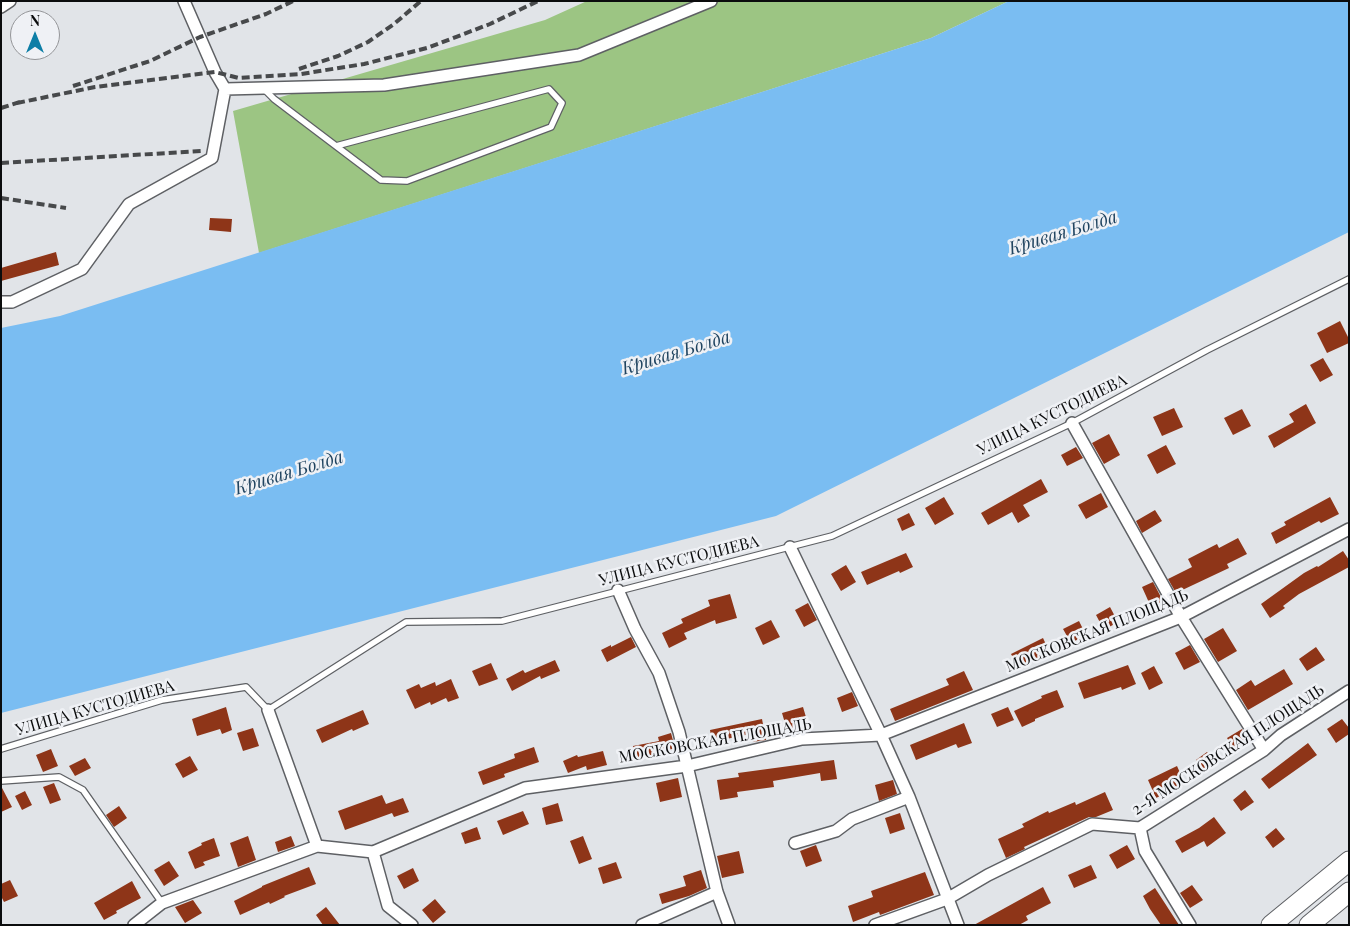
<!DOCTYPE html>
<meta charset="utf-8">
<style>
body{margin:0}
#map{position:relative;width:1350px;height:926px;overflow:hidden;background:#e1e4e8;font-family:"Playfair Display",serif}
canvas{display:block}
.frame{position:absolute;inset:0;border:2px solid #0b0c0d;pointer-events:none}
.north{position:absolute;left:10px;top:10px;width:50px;height:50px;box-sizing:border-box;background:#eff1f5;border:1px solid #949598;border-radius:50%;rotate:0deg;font-size:14px;font-weight:700;line-height:20px;text-align:center;color:#0b0c0d}
.north::after{content:'';display:block;margin:auto;width:18px;height:22px;background:#0d7ea6;clip-path:polygon(50% 0,100% 100%,50% 72%,0 100%)}
</style>
<div id="map">
<canvas width="1350" height="926"></canvas>
<div class="frame"></div>
<div class="north">N</div>
</div>
<script>
const g = document.querySelector('canvas').getContext('2d');
g.lineJoin = 'round';
function fill(path, color) { g.fillStyle = color; g.fill(path, 'evenodd'); }
const shape = rows => new Path2D(rows.map(r => 'M' + r).join(''));
function trace(path, color, width, dash) { g.strokeStyle = color; g.lineWidth = width; g.lineCap = dash ? 'butt' : 'round'; g.setLineDash(dash || []); g.stroke(path); }
function drawText(font, color, halo, rows, align = 'center') {
  g.font = font + ' "Playfair Display",serif'; g.lineWidth = 5; g.setLineDash([]); g.textBaseline = 'middle'; g.strokeStyle = halo; g.fillStyle = color; for (const [text, x, y, turn = 0] of rows) {
    g.save(); g.translate(x, y); g.rotate((+turn || 0) * Math.PI / 180); g.textAlign = isNaN(turn) ? turn : align; if (halo) g.strokeText(text, 0, 0); g.fillText(text, 0, 0); g.restore();
  }
}
fill(shape([
 [587,1,1009,1,931,38,259,253,233,111,545,20]
]), '#9cc583');
fill(shape([
 [1009,1,1349,1,1349,232,776,516,1,713,1,328,60,316,931,38]
]), '#7abdf2');
fill(shape([
 [210,218,232,219,231,232,209,230],
 [56,252,59,265,1,281,1,268],
 [1340,321,1349,339,1349,343,1327,353,1317,333],
 [1323,358,1333,375,1320,382,1310,365],
 [1306,404,1316,423,1274,448,1268,436,1294,422,1289,414],
 [1174,408,1183,427,1162,436,1153,417],
 [1242,409,1251,426,1233,435,1224,418],
 [1109,434,1120,455,1104,464,1092,443],
 [1166,445,1176,464,1157,474,1147,455],
 [1076,447,1083,458,1067,466,1061,455],
 [1041,479,1048,492,1023,505,1030,516,1018,523,1012,512,988,525,981,513],
 [1101,493,1108,507,1086,519,1078,505],
 [944,497,954,514,935,525,925,508],
 [1330,497,1339,514,1321,523,1319,521,1276,544,1271,533,1286,525,1284,522],
 [1155,510,1162,521,1142,533,1136,521],
 [909,513,915,525,902,531,897,519],
 [1238,538,1247,554,1227,564,1229,568,1176,593,1168,579,1192,567,1188,559,1217,544,1219,548],
 [1343,551,1349,560,1349,567,1299,594,1283,606,1285,608,1270,618,1261,604,1304,573,1317,566,1318,567],
 [906,553,913,567,900,573,899,571,867,585,861,572],
 [846,565,856,582,841,591,831,574],
 [1153,582,1163,601,1151,607,1142,587],
 [730,594,737,618,716,624,715,620,684,633,687,639,669,648,662,633,683,623,681,619,710,606,708,600],
 [808,603,817,620,804,627,795,610],
 [1110,607,1118,622,1104,630,1096,615],
 [771,620,780,637,763,645,755,628],
 [1079,621,1086,635,1071,643,1063,629],
 [1223,628,1237,651,1218,662,1204,639],
 [631,637,636,647,607,662,601,650,611,645,611,647],
 [1043,638,1050,653,1019,669,1011,654],
 [1190,645,1200,662,1184,670,1175,653],
 [1316,647,1325,660,1307,671,1299,659],
 [555,660,560,671,541,679,540,676,512,691,506,679,523,670,525,673],
 [491,663,498,679,479,686,472,671],
 [1128,665,1136,684,1122,690,1121,687,1084,699,1078,683],
 [1154,666,1163,683,1149,690,1141,673],
 [1284,669,1293,684,1248,710,1236,690,1251,680,1255,686],
 [964,671,973,690,895,721,890,709,949,685,946,679],
 [451,679,459,698,448,702,446,698,431,705,430,702,415,709,406,690,419,684,421,688,435,682,436,686],
 [1057,690,1064,707,1035,719,1035,721,1022,727,1014,711,1042,698,1041,696],
 [852,692,858,706,842,712,837,698],
 [226,707,232,730,222,734,220,729,197,736,192,719],
 [803,707,808,724,787,730,782,713],
 [1008,707,1014,720,997,727,991,714],
 [363,710,369,724,353,731,352,729,322,743,316,730],
 [762,719,766,740,752,742,750,734,712,742,710,730],
 [1342,719,1349,728,1349,734,1336,743,1327,729],
 [964,723,972,743,958,748,956,744,916,760,910,745],
 [253,728,259,746,243,751,237,733],
 [1242,729,1250,742,1235,751,1227,738],
 [671,733,675,748,650,756,636,759,633,746,659,741,658,737],
 [1308,743,1317,755,1269,789,1261,779],
 [534,747,539,762,504,774,505,777,483,785,478,772,515,758,514,754],
 [51,749,58,766,43,772,36,755],
 [603,751,607,765,587,770,586,766,568,773,563,761,577,755,578,757],
 [1207,752,1215,761,1204,770,1196,760],
 [190,756,198,770,183,778,175,764],
 [85,758,91,768,75,776,69,766],
 [834,760,837,779,821,781,820,773,773,781,774,787,737,792,738,797,720,800,717,780,739,777,738,773],
 [1177,766,1185,784,1156,798,1148,780],
 [678,778,682,797,660,802,656,783],
 [893,780,897,794,879,801,875,785],
 [54,783,61,800,50,804,43,787],
 [1,786,12,807,1,812],
 [1245,790,1254,802,1241,811,1233,800],
 [25,791,32,805,22,810,15,796],
 [1105,792,1113,810,1096,817,1089,817,1024,847,1025,849,1006,858,998,839,1024,827,1022,824,1048,811,1049,813,1075,802,1076,805],
 [382,795,386,804,403,798,409,812,394,817,392,813,345,830,338,811],
 [558,803,563,821,546,825,542,808],
 [119,806,127,818,114,827,106,815],
 [523,811,529,824,503,835,497,821],
 [900,813,905,829,890,834,885,818],
 [1214,817,1226,833,1207,847,1204,841,1182,853,1175,841,1199,828],
 [477,827,481,839,465,844,461,833],
 [1276,828,1285,839,1273,848,1265,837],
 [248,836,256,860,238,867,230,843],
 [291,836,295,846,278,852,275,842],
 [583,836,592,859,579,864,570,841],
 [214,838,220,856,203,862,205,865,195,869,188,852,202,845,201,843],
 [816,845,822,861,806,867,800,851],
 [1127,845,1135,859,1117,869,1109,855],
 [739,851,744,873,722,878,717,856],
 [169,861,179,876,164,886,154,870],
 [616,862,622,878,603,884,598,868],
 [1091,865,1097,878,1074,888,1068,875],
 [309,867,316,884,284,896,285,897,270,904,269,902,240,915,234,901,262,887,262,886],
 [413,868,419,881,404,889,397,876],
 [701,870,707,888,689,896,662,904,659,894,686,886,683,876],
 [925,872,934,895,880,915,879,912,853,922,848,906,873,897,871,891],
 [10,880,18,896,4,902,1,896,1,884],
 [132,881,141,898,116,911,117,913,104,920,94,903],
 [1192,885,1203,900,1190,908,1180,893],
 [1043,887,1051,903,1026,916,1028,920,1019,925,974,925],
 [1155,888,1179,925,1161,925,1150,909,1143,896],
 [435,899,446,912,433,923,422,910],
 [193,900,202,913,185,923,175,907],
 [326,907,340,925,323,925,316,915]
]), '#8e3518');
const service = shape([
 [263,88,274,99,336,146,381,180,407,181,551,127,562,103,549,89,336,146],
 [1,749,162,700,246,687,268,710,406,622,502,621,832,536,1072,423,1207,350,1349,279],
 [1,781,59,777,83,790,162,903]
]);
const minor = shape([
 [1,7,10,1],
 [225,89,384,85,579,55,711,1],
 [1,302,12,302,82,269,129,204,212,158,225,89,215,72,184,1],
 [1072,423,1181,617,1264,750],
 [790,547,881,735,909,797,958,925],
 [618,590,635,629,659,673,679,732,717,892,729,925],
 [268,710,317,846],
 [1140,828,1145,851,1190,925],
 [795,843,836,831,852,819,909,797],
 [373,852,388,906,412,925],
 [134,925,162,903,317,846,373,852,525,788,687,766,802,739,881,735,1181,617,1349,529],
 [642,925,717,892],
 [875,925,947,899,988,875,1092,824,1140,828,1264,750,1281,735,1349,691]
]);
const primary = shape([
 [1271,925,1349,861],
 [1309,925,1349,892]
]);
trace(service, '#5e6064', 8);
trace(minor, '#5e6064', 14);
trace(primary, '#5e6064', 21);
trace(service, '#fff', 5.5);
trace(minor, '#fff', 11);
trace(primary, '#fff', 19);
trace(shape([
 [299,69,338,56,368,42,394,24,421,1],
 [73,86,150,61,200,37,266,14,293,1],
 [17,103,95,87,215,72,239,78,301,74,364,64,427,48,490,24,538,1],
 [1,108,23,101],
 [1,163,201,151],
 [1,198,66,208]
]), '#47494b', 4, [8, 4]);
drawText('16px', '#0b0c0d', '#eff1f5', [
 ["УЛИЦА КУСТОДИЕВА",1052,415,-26],
 ["УЛИЦА КУСТОДИЕВА",679,561,-14],
 ["МОСКОВСКАЯ ПЛОЩАДЬ",1097,631,-22],
 ["УЛИЦА КУСТОДИЕВА",95,708,-16],
 ["МОСКОВСКАЯ ПЛОЩАДЬ",715,741,-10],
 ["2-Я МОСКОВСКАЯ ПЛОЩАДЬ",1228,750,-33]
]);
drawText('italic 18px', '#204460', '#eff1f5', [
 ["Кривая Болда",1063,233,-17],
 ["Кривая Болда",676,353,-17],
 ["Кривая Болда",289,473,-17]
]);
</script>
